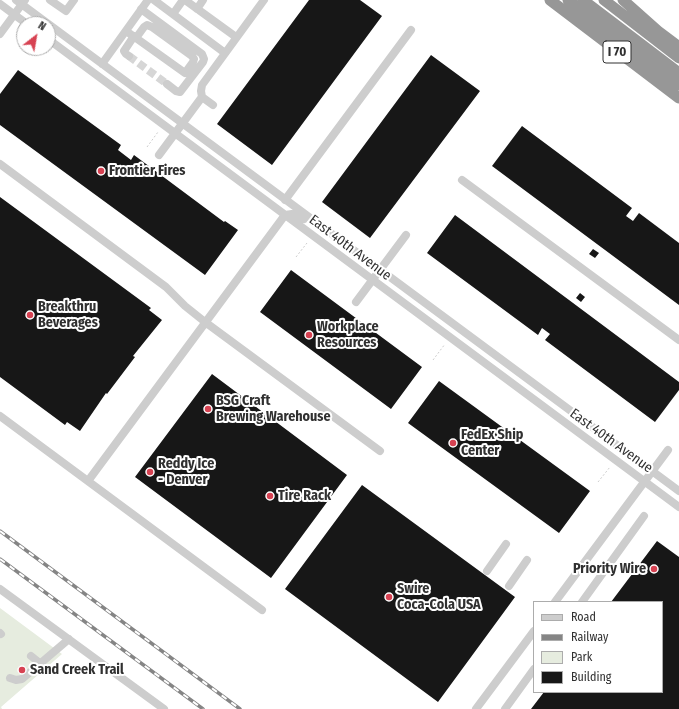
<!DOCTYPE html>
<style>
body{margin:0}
#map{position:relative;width:679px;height:709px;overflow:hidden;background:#fff;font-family:"Fira Sans Condensed",sans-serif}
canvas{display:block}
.legend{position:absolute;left:533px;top:601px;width:130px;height:92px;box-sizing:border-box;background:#fff;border:1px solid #acacac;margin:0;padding:5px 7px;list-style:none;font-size:12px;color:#303030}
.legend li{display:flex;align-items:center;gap:8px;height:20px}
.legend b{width:20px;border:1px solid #acacac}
.north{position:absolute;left:16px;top:16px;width:40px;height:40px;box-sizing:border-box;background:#fff;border:1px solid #acacac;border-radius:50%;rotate:31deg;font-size:11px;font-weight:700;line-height:16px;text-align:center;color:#303030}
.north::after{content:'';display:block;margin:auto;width:14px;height:18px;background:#d74252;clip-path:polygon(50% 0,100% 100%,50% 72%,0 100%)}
</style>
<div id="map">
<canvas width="679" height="709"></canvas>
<ul class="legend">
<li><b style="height:5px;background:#cdcdcd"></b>Road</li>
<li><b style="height:5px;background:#858585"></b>Railway</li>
<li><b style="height:11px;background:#e6ecdf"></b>Park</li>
<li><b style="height:11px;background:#171717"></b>Building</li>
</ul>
<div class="north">N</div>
</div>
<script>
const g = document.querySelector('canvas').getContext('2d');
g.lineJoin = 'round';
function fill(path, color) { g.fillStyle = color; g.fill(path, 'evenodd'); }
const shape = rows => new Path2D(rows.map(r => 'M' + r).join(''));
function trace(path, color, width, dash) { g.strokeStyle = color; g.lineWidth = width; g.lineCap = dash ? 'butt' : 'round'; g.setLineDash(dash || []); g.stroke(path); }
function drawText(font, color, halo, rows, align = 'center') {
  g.font = font + ' "Fira Sans Condensed",sans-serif'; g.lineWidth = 4; g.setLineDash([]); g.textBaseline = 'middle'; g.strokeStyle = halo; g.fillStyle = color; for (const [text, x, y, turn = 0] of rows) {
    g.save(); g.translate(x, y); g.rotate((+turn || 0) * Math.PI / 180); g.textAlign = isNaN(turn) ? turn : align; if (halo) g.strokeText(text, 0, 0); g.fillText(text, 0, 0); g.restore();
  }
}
fill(shape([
 [0,608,62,654,1,707,2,709,0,709]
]), '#e6ecdf');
fill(shape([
 [309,0,360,0,382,16,272,165,217,124],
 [431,55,480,91,370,238,322,202],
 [18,70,121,145,118,150,131,160,134,155,224,222,225,221,238,230,205,275,0,125,0,94],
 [522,126,632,208,626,216,633,221,639,213,679,243,679,305,492,166],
 [0,197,151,308,149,310,162,320,133,356,135,357,107,394,106,393,80,431,67,422,65,425,0,377],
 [455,215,679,382,679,390,655,422,545,340,550,334,542,328,538,335,427,253],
 [593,249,599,253,595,258,589,254],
 [291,270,422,367,391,409,260,312],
 [580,293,585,297,581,302,576,298],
 [212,374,347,475,271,578,135,477],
 [439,381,590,491,559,533,408,423],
 [362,485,515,597,438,702,285,589],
 [657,541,679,557,679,709,531,709,544,692,662,692,662,602,611,602]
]), '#171717');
trace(shape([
 [129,56,167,84]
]), '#d6d6d6', 8, [8, 4]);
trace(shape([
 [147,147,158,132],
 [296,257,307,243],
 [433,360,445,344],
 [598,482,610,467]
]), '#cdcdcd', 1, [2, 2]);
trace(shape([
 [16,0,679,491],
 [50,0,66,11,74,0],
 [154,0,225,53],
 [185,0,236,37],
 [0,4,27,24],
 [141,9,202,54,204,59,203,62,180,92,176,91,167,84],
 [197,9,203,0],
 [173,14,183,0],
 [126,31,136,38,185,73,193,62,194,59,192,56,152,27,147,25,144,27,136,38],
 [0,34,25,0],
 [48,39,679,507],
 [129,56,126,54,124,51,134,36],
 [102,64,148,0],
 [202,97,213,105],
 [159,155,202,97,201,91,202,85,264,0],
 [0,164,166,287,185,306,205,322,380,451],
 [462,180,679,340],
 [285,200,411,30],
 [356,302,406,235],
 [0,416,262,610],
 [88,481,285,215,292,214,304,219],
 [487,571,506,544],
 [509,586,527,560],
 [0,589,164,709],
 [555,602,668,450],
 [582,602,644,516],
 [0,633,1,634],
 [31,656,41,664],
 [10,678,16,680,22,679,69,639],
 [476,709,534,631],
 [505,709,534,669]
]), '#cdcdcd', 8);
trace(shape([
 [550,0,679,98],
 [568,0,679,85],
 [583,0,679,73],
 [604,0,679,58],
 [623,0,658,31,679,47]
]), '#979797', 11);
const rail = shape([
 [0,531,240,709],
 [0,559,203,709]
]);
trace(rail, '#858585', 3.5);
trace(rail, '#fff', 2, [6]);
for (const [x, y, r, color] of [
 [101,171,4,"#d74252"],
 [30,315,4,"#d74252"],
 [309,335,4,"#d74252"],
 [208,409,4,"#d74252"],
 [453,443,4,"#d74252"],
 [150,472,4,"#d74252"],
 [270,496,4,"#d74252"],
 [654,569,4,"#d74252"],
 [389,597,4,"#d74252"],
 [22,670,4,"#d74252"]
]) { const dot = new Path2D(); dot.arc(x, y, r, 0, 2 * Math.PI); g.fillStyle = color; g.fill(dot); trace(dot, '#fff', 1.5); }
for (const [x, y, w] of [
 [617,52,28]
]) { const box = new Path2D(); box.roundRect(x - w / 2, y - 11, w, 22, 3); g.fillStyle = '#fff'; g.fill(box); trace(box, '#303030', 1); }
drawText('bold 13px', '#303030', null, [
 ["I 70",617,52]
]);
drawText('bold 14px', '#303030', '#fff', [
 ["Frontier Fires",109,171],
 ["Breakthru",38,307],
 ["Beverages",38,323],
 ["Workplace",317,327],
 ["Resources",317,343],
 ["BSG Craft",216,401],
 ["Brewing Warehouse",216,417],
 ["FedEx Ship",461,435],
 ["Center",461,451],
 ["Reddy Ice",158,464],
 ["- Denver",158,480],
 ["Tire Rack",278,496],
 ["Priority Wire",646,569,"right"],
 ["Swire",397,589],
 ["Coca-Cola USA",397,605],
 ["Sand Creek Trail",30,670]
], 'left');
drawText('14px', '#303030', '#fff', [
 ["East 40th Avenue",350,248,37],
 ["East 40th Avenue",611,441,36]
]);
</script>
